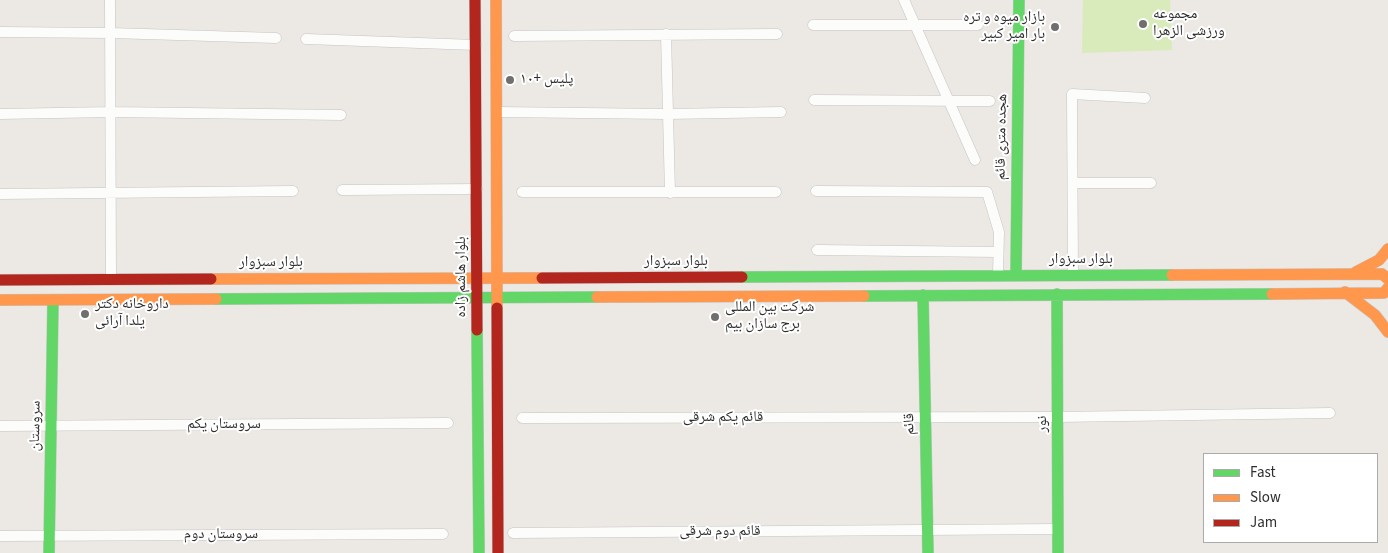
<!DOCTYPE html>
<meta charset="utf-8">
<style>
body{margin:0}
#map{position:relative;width:1388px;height:553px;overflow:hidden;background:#ece8e4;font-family:"Source Sans 3",sans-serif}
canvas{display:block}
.legend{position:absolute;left:1203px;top:453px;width:175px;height:90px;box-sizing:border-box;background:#fff;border:1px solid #ababab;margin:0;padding:6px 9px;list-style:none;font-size:15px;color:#2e2e2e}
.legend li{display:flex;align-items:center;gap:10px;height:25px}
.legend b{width:25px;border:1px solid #ababab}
</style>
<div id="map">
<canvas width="1388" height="553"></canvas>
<ul class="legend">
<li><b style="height:6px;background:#63d668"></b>Fast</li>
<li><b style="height:6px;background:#ff974d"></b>Slow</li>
<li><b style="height:6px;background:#b3261e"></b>Jam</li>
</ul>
</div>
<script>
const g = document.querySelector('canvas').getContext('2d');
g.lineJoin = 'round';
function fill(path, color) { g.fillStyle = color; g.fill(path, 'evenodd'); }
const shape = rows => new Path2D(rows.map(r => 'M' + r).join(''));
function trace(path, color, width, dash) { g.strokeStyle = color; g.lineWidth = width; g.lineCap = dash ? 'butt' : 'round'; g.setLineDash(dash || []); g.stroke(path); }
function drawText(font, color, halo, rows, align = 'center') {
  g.font = font + ' "Source Sans 3","Noto Naskh Arabic",sans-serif'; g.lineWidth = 4; g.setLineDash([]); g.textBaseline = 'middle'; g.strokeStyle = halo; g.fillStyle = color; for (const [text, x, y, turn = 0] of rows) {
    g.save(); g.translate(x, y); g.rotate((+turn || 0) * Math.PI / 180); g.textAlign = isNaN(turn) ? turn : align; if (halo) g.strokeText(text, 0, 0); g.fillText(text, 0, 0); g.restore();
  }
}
fill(shape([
 [1083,0,1170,0,1172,50,1082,53]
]), '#d9eabb');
const street = shape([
 [110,0,111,279],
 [904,0,975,160],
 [813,25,978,25],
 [0,32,111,33,276,38],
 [666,34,670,193],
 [514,36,777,34],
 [306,39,476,45],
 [814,100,990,101],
 [497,112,668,114,781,112],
 [0,114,112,112,341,115],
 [1073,183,1151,183],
 [342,190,477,189],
 [816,191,987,192,999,232,998,275],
 [522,192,776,192],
 [0,194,293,191],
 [817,250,998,252],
 [1073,275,1072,94,1145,98],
 [522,418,1058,417,1330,413],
 [0,426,448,423],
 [513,533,1058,529],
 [0,536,443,534]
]);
const fast = shape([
 [1016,275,1019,0],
 [742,277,1172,275],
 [1057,294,1058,553],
 [923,295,928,553],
 [864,296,1272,294],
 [216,299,597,297],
 [477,330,479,553],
 [49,553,53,300]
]);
const slow = shape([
 [496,0,497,308],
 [1356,272,1379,260,1388,249],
 [1172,275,1382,274,1388,279],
 [211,279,542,278],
 [1345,292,1375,315,1388,332],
 [1272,294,1384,293,1388,288],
 [597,297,864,296],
 [0,300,216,299]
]);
const jam = shape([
 [475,0,477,330],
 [542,278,742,277],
 [0,280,211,279],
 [497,308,498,553]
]);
trace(street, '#c5c4c5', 11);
trace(fast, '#c5c4c5', 12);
trace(slow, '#c5c4c5', 12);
trace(jam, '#c5c4c5', 12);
trace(street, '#fcfcfb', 10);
trace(fast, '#63d668', 11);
trace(slow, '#ff974d', 11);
trace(jam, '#b3261e', 11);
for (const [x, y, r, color] of [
 [1143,24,5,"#706f6e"],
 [1055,27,5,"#706f6e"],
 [510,80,5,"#706f6e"],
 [85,314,5,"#706f6e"],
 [715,317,5,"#706f6e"]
]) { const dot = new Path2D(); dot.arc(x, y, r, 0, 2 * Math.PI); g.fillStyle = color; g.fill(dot); trace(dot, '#fff', 2); }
drawText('15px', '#2e2e2e', '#fff', [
 ["مجموعه",1153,15],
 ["ورزشی الزهرا",1153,32],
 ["بازار میوه و تره",1045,18,"right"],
 ["بار امیر کبیر",1045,35,"right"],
 ["پلیس +۱۰",520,80],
 ["داروخانه دکتر",95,305],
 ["یلدا آرائی",95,322],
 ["شرکت بین المللی",725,308],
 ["برج سازان بیم",725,325]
], 'left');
drawText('15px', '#2e2e2e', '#fff', [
 ["هجده متری قائم",1002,137,-89],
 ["بلوار سبزوار",1081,260],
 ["بلوار سبزوار",676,262],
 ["بلوار سبزوار",271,263],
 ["بلوار هاشم زاده",462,277,-90],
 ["قائم یکم شرقی",723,418],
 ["قائم",910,424,-91],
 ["نور",1043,424,-90],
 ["سروستان یکم",224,425],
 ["سروستان",36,426,-89],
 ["قائم دوم شرقی",720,532],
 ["سروستان دوم",221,535]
]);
</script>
